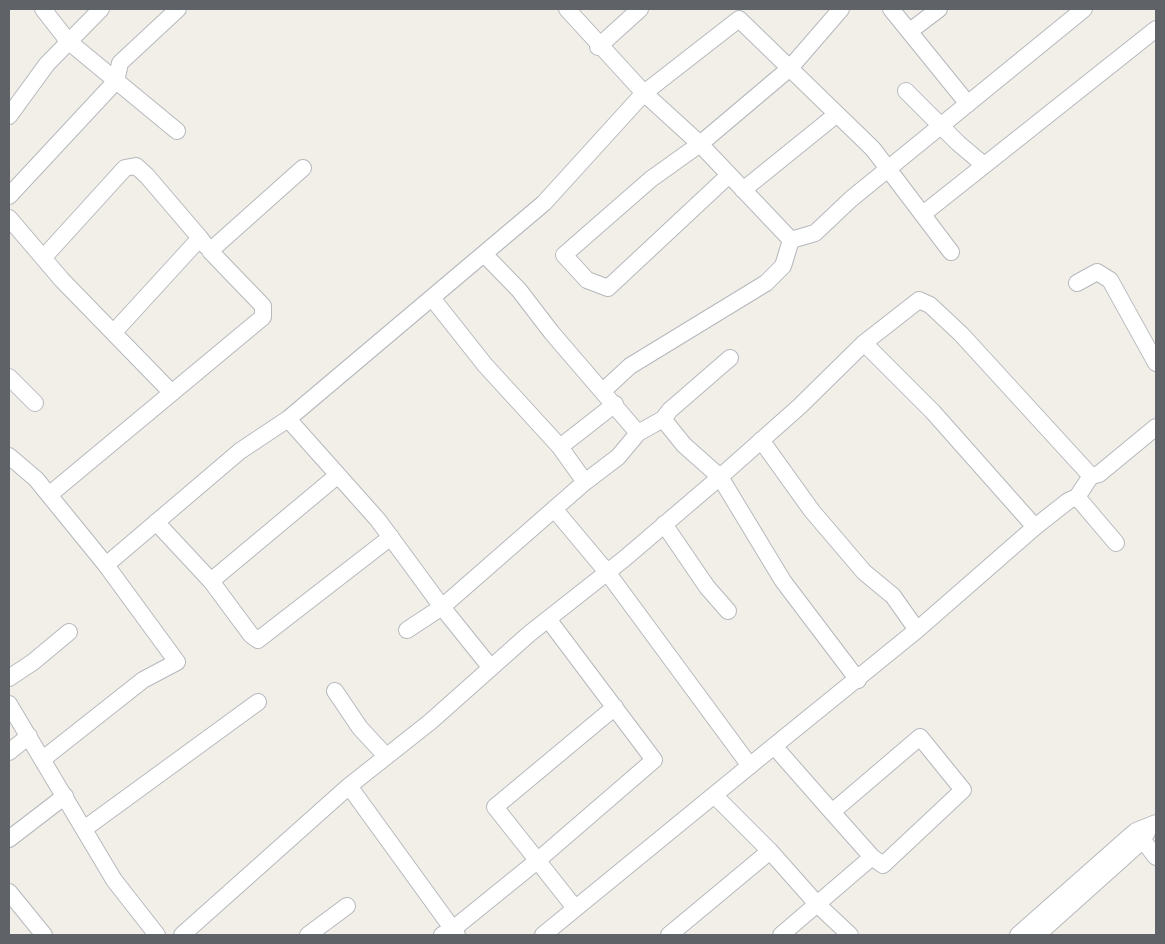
<!DOCTYPE html>
<style>
body{margin:0}
#map{position:relative;width:1165px;height:944px;overflow:hidden;background:#f1efe8;font-family:"Sofia Sans Condensed",sans-serif}
canvas{display:block}
.frame{position:absolute;inset:0;border:10px solid #5f6368;pointer-events:none}
</style>
<div id="map">
<canvas width="1165" height="944"></canvas>
<div class="frame"></div>
</div>
<script>
const g = document.querySelector('canvas').getContext('2d');
g.lineJoin = 'round';
const shape = rows => new Path2D(rows.map(r => 'M' + r).join(''));
function trace(path, color, width, dash) { g.strokeStyle = color; g.lineWidth = width; g.lineCap = dash ? 'butt' : 'round'; g.setLineDash(dash || []); g.stroke(path); }
const minor = shape([
 [43,9,68,41,177,131],
 [567,9,644,93,700,144,791,240],
 [891,9,968,104],
 [910,31,939,9],
 [598,47,640,9],
 [906,91,958,143,984,165],
 [9,116,47,64,101,9],
 [729,175,608,288,587,280,564,255,651,179,700,144,790,68,841,9],
 [743,190,837,114],
 [9,196,116,81,120,63,178,9],
 [923,214,1156,29],
 [9,218,62,280,172,393],
 [791,240,815,233,851,199,1084,9],
 [484,254,519,290,552,333,638,433],
 [44,257,125,168,136,166,147,176,200,238],
 [1077,283,1097,272,1110,280,1156,363],
 [432,298,485,365,560,447,585,482],
 [114,332,200,238,206,246],
 [864,343,933,412,1035,527],
 [9,377,35,403],
 [603,391,630,366,766,283,783,266,791,240],
 [288,419,544,203,644,93,739,19,873,149,951,252],
 [663,419,684,445,720,477,783,581,858,680],
 [761,440,812,511,864,572,893,596,917,630],
 [560,447,615,404],
 [9,456,36,479,106,565,240,451,288,419,378,520,442,607,491,668],
 [49,495,263,317,263,306,210,251,303,168],
 [1077,497,1116,543],
 [555,510,607,572,750,766],
 [156,522,211,581,251,635,258,640,391,537],
 [664,524,707,587,728,611],
 [211,581,338,475],
 [407,630,442,607,585,482,618,457,638,433,663,419,670,410,730,358],
 [9,678,33,662,69,632],
 [335,691,360,728,386,756],
 [9,704,114,880,157,935],
 [774,746,917,630,1035,527,1068,501,1077,497,1091,476,1099,474,1156,427],
 [9,752,29,736],
 [43,759,143,680,177,662,106,565],
 [714,795,770,851],
 [84,829,258,702],
 [1137,833,1156,857],
 [9,839,65,796],
 [9,892,44,935],
 [575,908,495,807,615,707],
 [182,935,349,786],
 [308,935,347,906],
 [442,935,453,929,537,861,654,760,548,619],
 [457,935,349,786,430,722,529,634,624,559,720,477,800,406,864,343,919,300,930,305,961,334,1091,476],
 [543,935,774,746,832,812,872,857,883,865,963,790,920,737,832,812],
 [669,935,770,851,817,904,850,935],
 [781,935,872,857],
 [1018,935,1129,837,1136,831,1156,823],
 [1037,935,1143,840,1149,828]
]);
trace(minor, '#b5b8bc', 18);
trace(minor, '#fff', 16);
</script>
